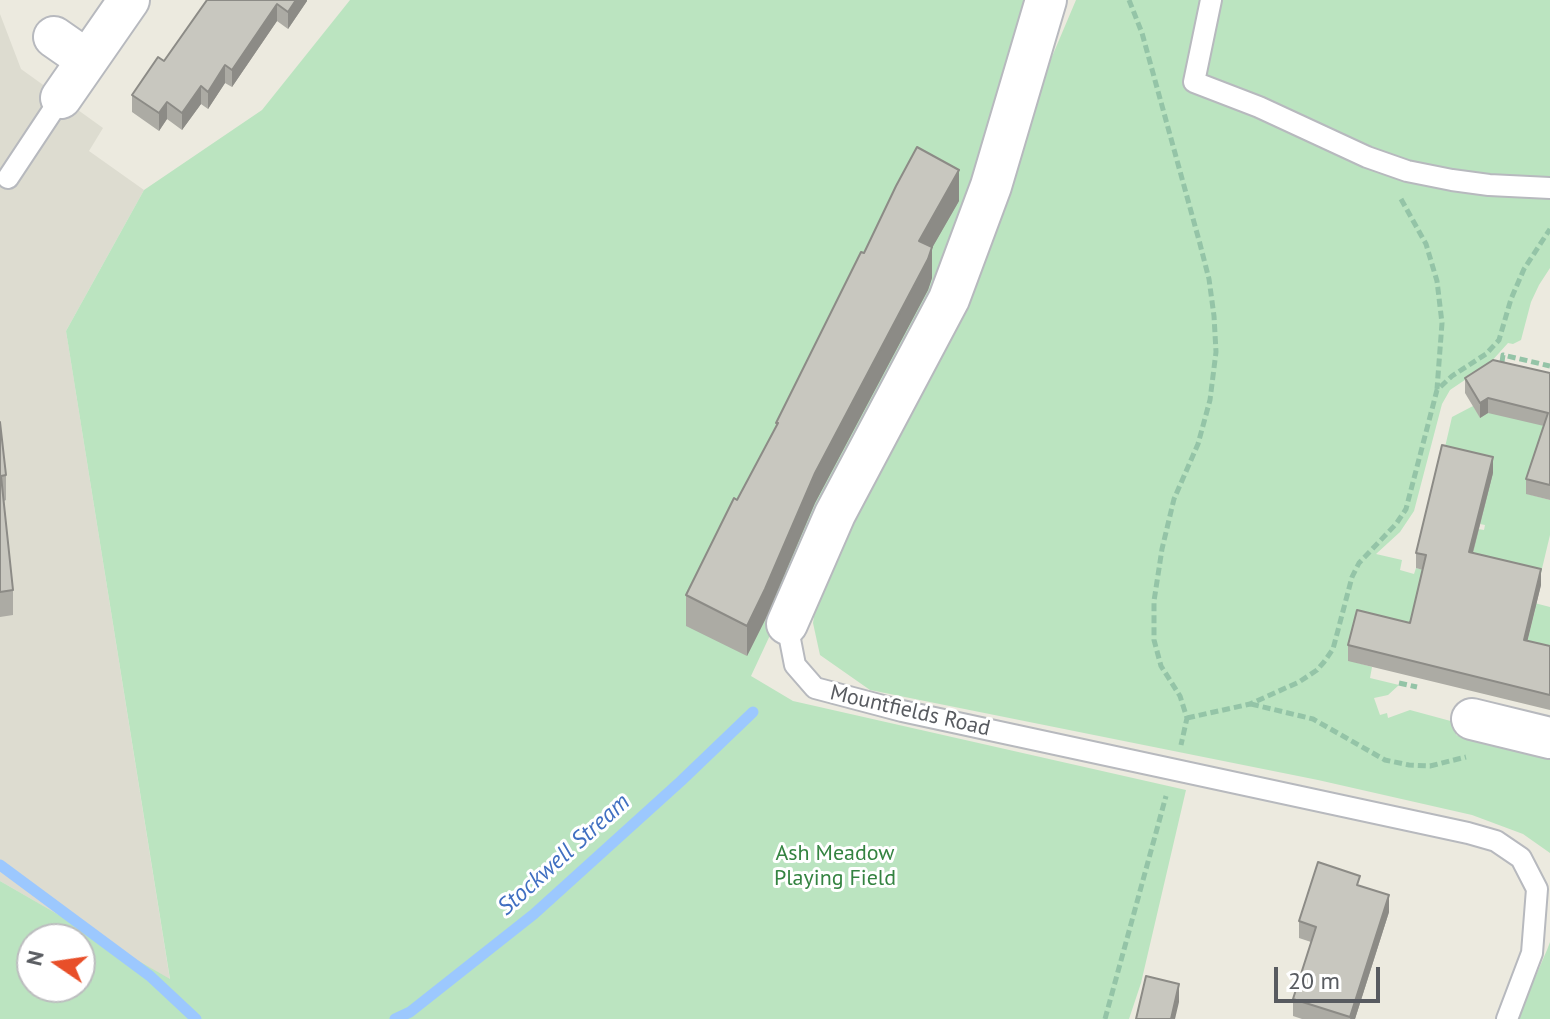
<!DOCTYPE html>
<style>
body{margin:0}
#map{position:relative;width:1550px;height:1019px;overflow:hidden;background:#eceadf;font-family:"PT Sans",sans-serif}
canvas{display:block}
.north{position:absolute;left:16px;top:923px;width:80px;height:80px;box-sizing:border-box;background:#fff;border:2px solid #bcbdbf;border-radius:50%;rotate:283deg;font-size:22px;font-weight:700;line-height:32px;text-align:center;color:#585b60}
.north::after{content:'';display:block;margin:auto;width:28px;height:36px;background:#e84f29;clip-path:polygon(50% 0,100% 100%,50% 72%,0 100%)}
.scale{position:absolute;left:1274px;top:967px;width:106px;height:36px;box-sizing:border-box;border:4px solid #585b60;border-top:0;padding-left:10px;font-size:24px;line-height:28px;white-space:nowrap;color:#585b60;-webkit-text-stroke:6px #fff;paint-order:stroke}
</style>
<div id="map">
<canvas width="1550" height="1019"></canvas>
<div class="north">N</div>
<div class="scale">20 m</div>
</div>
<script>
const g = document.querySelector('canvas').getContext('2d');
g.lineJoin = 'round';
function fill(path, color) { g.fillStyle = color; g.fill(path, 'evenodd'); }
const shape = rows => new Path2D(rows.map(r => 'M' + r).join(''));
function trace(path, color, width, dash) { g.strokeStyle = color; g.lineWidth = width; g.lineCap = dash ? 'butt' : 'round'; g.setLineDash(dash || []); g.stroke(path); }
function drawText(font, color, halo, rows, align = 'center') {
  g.font = font + ' "PT Sans",sans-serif'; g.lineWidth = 6; g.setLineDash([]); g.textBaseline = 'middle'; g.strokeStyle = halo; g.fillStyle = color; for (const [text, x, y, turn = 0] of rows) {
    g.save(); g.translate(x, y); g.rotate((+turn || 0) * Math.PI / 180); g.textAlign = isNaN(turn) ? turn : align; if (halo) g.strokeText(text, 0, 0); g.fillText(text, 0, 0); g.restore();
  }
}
fill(shape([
 [0,14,21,69,103,128,89,151,144,190,66,331,170,980,0,881]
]), '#dddcd0');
fill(shape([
 [350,0,1034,0,957,244,841,483,751,676,793,701,1186,790,1141,983,1129,1019,0,1019,0,881,170,979,66,331,144,190,262,110],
 [32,939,80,939,80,987,32,987],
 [1076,0,1550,0,1550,268,1539,285,1531,302,1521,340,1513,344,1508,343,1490,363,1450,390,1442,404,1414,511,1400,532,1376,554,1402,560,1400,570,1414,574,1416,568,1466,580,1478,529,1484,530,1485,525,1480,524,1492,473,1442,460,1452,417,1473,406,1480,417,1497,408,1548,427,1528,494,1550,500,1550,535,1540,577,1519,599,1550,607,1550,662,1524,655,1535,609,1410,639,1348,660,1372,667,1370,678,1399,685,1388,695,1374,698,1380,715,1387,713,1388,718,1410,710,1458,723,1456,735,1550,758,1550,853,1523,834,1472,815,1318,780,870,690,820,655,813,623,819,584,967,304,998,225,1051,59],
 [1550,942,1550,1019,1517,1019,1547,950]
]), '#bbe4c0');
trace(shape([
 [0,865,150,976,196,1019],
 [395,1019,410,1012,534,914,681,781,753,712]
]), '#9cc8fe', 11);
const service = shape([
 [1211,0,1194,82,1259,107,1367,157,1407,171,1452,180,1489,185,1550,188],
 [8,178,61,98],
 [787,624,795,665,815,688,902,711,1468,833,1496,841,1521,858,1537,889,1532,953,1507,1019]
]);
const minor = shape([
 [54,37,87,60],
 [61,98,129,0],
 [787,624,835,514,949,299,991,186,1046,0],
 [1472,719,1550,738]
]);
trace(service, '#b7b9be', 24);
trace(minor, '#b7b9be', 44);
trace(shape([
 [1129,0,1142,33,1200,244,1209,279,1214,316,1216,352,1210,400,1198,444,1174,499,1162,549,1154,601,1154,640,1161,666,1180,696,1187,718,1181,745],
 [1401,199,1426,244,1437,281,1442,323,1437,389],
 [1502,362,1503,355,1550,366],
 [1399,683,1417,687],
 [1251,704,1313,719,1385,760,1409,765,1430,766,1466,757],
 [1187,718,1250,704,1299,682,1317,670,1324,662,1333,649,1352,577,1359,563,1396,524,1406,509,1437,390,1452,376,1486,354,1499,340,1511,299,1524,269,1550,229],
 [1105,1019,1166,796]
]), '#94c4a7', 5, [8, 4]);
trace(service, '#fff', 20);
trace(minor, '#fff', 40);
fill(shape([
 [207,0,307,0,307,1,288,29,277,21,232,87,225,83,208,109,201,104,182,130,167,119,159,131,132,112,132,95,164,61],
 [959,201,932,248,932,278,928,290,815,503,765,620,747,656,686,626,686,595,776,427,776,423,864,253],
 [1550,373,1550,500,1526,494,1526,479,1544,426,1488,413,1480,418,1465,393,1465,378],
 [0,422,6,475,6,500,4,501,13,590,13,615,0,617],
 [1493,473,1473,553,1541,585,1527,641,1550,646,1550,710,1348,661,1348,645,1410,623,1423,570,1416,568,1416,553],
 [1360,885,1389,912,1355,1019,1302,1019,1293,1016,1293,999,1311,942,1299,938,1299,921]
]), '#acaba4');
fill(shape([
 [296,0,307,0,307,1,288,29,288,12],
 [277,4,277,21,232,87,232,70],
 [225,65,225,83,208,109,208,92],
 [201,86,201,104,182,130,182,113],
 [167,102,167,119,159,131,159,113],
 [959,170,959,201,932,248,932,278,928,290,815,503,765,620,747,656,747,626,919,241],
 [1488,398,1488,413,1480,418,1480,403],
 [1493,457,1493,473,1469,567,1469,552],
 [1541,569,1541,585,1524,655,1524,640],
 [1389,895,1389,912,1355,1019,1350,1019],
 [1179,984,1179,1002,1175,1019,1171,1019]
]), '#8c8b86');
const building = shape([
 [207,0,296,0,288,12,277,4,232,70,225,65,208,92,201,86,182,113,167,102,159,113,132,95,158,57,164,61,207,0],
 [917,147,959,170,919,241,932,247,928,259,815,473,765,589,747,626,686,595,734,498,737,500,778,423,776,423,861,252,864,253,896,186,917,147],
 [1493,360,1550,373,1550,485,1526,479,1548,413,1488,398,1480,403,1465,378,1493,360],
 [0,422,6,475,1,476,13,590,0,592,0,422],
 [1442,445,1493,457,1469,552,1541,569,1524,640,1550,646,1550,695,1348,645,1357,610,1410,623,1426,555,1416,553,1442,445],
 [1318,862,1360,876,1357,885,1389,895,1350,1017,1293,999,1316,927,1299,921,1318,862],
 [1146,976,1179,984,1171,1019,1136,1019,1146,976]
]);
fill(building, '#c8c7bf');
trace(building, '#8c8b86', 2);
drawText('22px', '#585b60', '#fff', [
 ["Mountfields Road",910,711,13]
]);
drawText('22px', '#348341', '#fff', [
 ["Ash Meadow",835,854],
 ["Playing Field",835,879]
]);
drawText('italic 24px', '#406fc1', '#fff', [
 ["Stockwell Stream",564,855,-42]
]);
</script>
